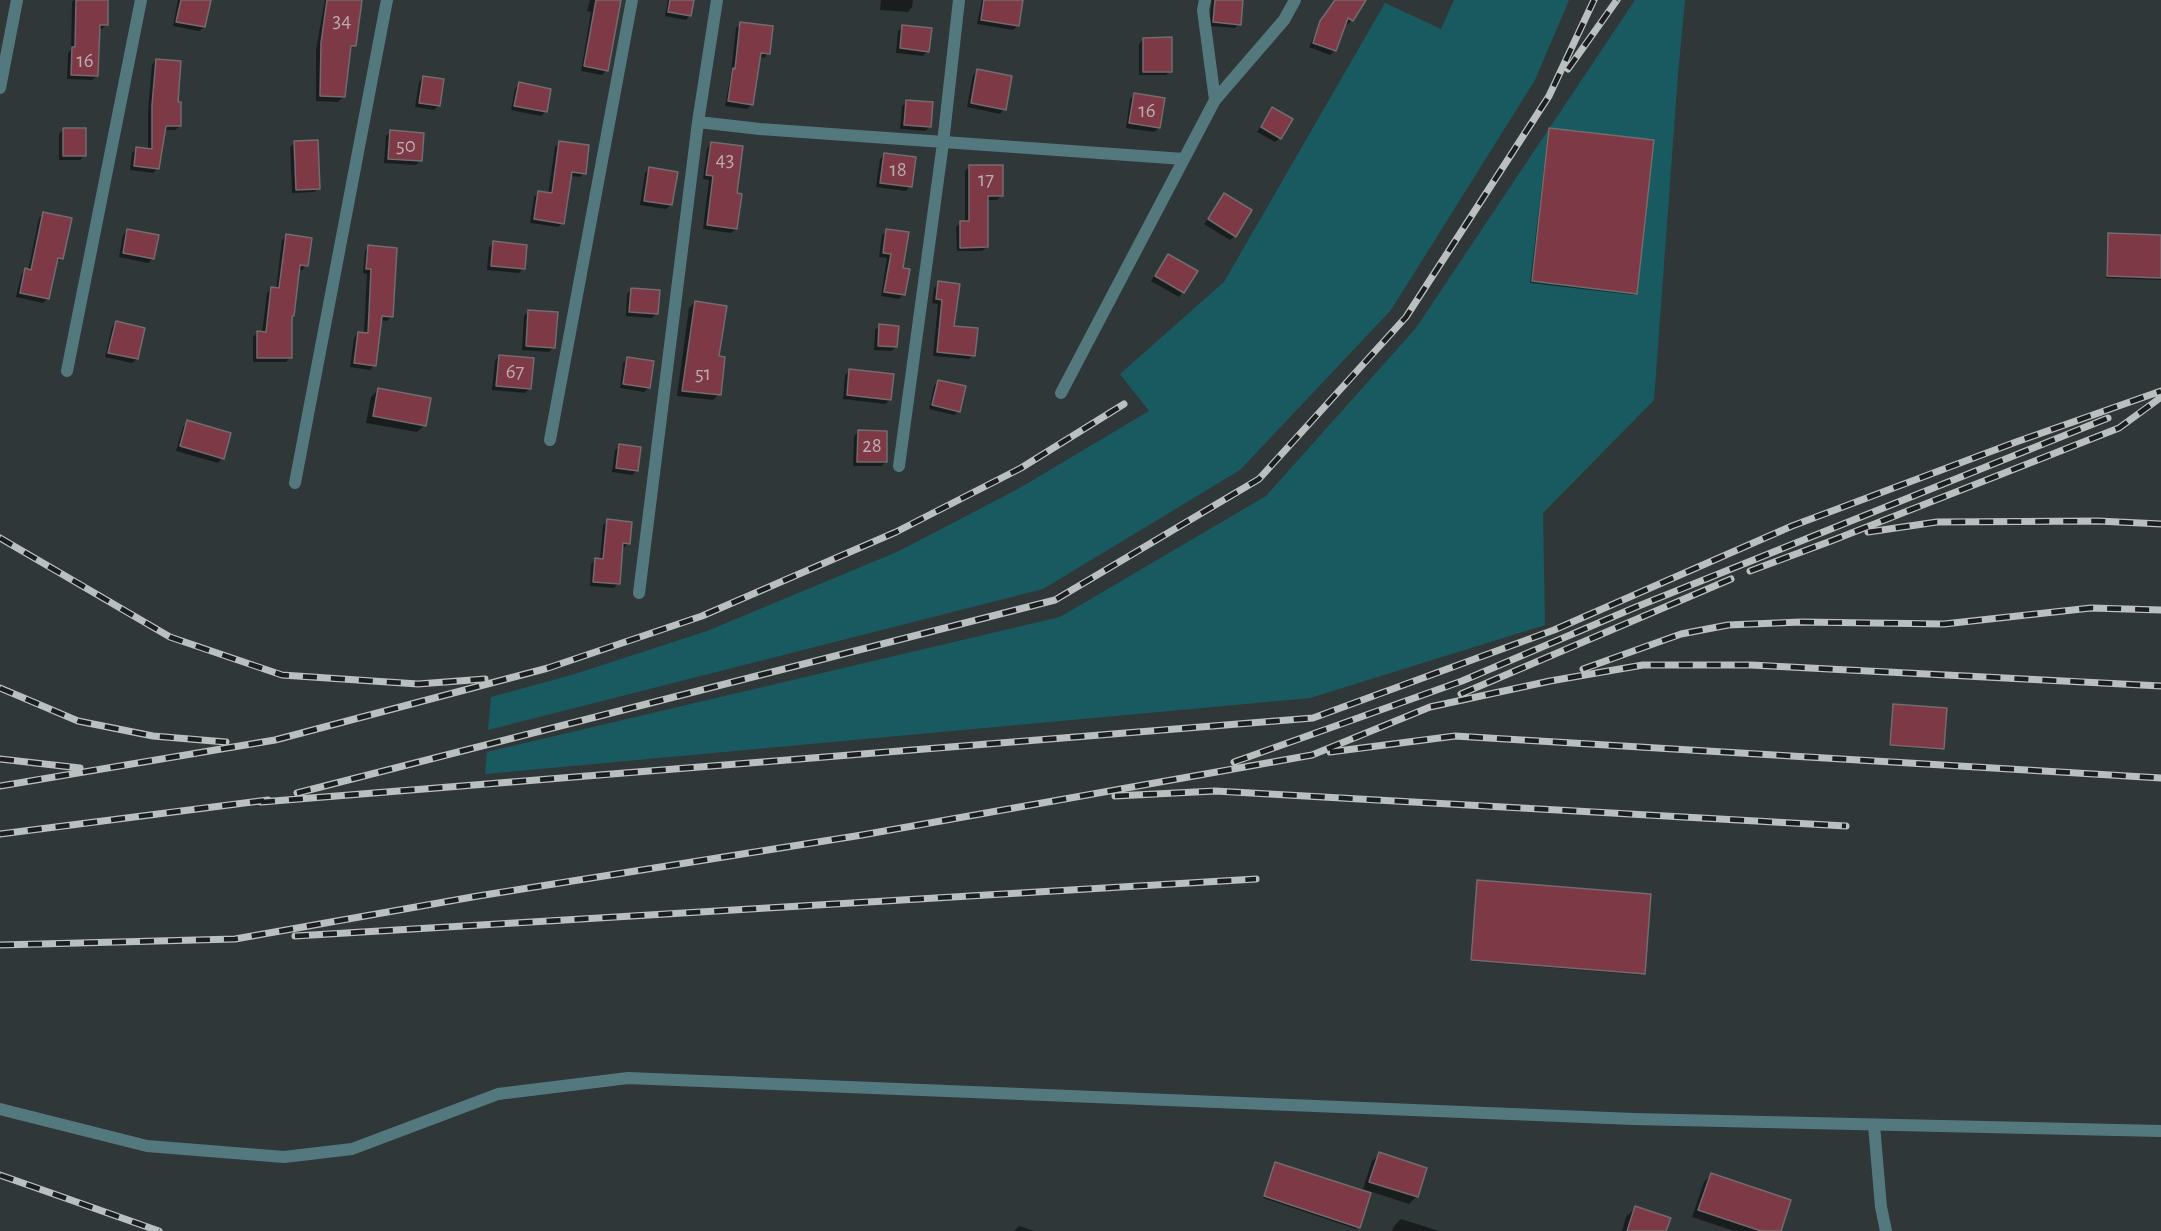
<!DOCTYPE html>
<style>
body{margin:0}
canvas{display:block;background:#303738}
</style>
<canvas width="2161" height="1231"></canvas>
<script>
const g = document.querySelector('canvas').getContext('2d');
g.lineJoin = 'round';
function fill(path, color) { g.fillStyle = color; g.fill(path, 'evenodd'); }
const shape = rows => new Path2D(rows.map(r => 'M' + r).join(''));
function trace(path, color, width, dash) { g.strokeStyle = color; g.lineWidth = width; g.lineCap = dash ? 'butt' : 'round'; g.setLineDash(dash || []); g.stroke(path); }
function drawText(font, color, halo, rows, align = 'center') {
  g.font = font + ' "Alegreya Sans",sans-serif'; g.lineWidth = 6; g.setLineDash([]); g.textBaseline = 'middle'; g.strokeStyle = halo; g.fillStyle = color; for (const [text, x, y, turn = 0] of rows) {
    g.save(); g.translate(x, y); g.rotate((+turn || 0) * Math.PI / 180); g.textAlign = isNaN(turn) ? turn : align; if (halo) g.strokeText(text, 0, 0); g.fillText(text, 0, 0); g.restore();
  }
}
fill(shape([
 [1454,0,1569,0,1535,80,1391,310,1240,470,1043,589,488,730,491,697,575,674,707,631,897,552,1018,489,1149,411,1120,374,1224,282,1385,3,1441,29],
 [1635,0,1685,0,1678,74,1654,400,1543,513,1545,625,1310,698,485,774,487,752,1060,617,1266,496,1416,328]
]), '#195a61');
fill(shape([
 [74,0,107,0,106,25,102,29,98,29,97,76,92,80,67,79,68,53,71,50,72,2],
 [178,0,209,0,204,27,199,31,173,26],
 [325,0,361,0,354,46,348,51,344,96,338,102,316,101,316,49],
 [590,0,620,0,606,70,602,75,581,71,591,12,587,11],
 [668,0,692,0,690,15,686,20,665,16],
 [881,0,913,0,912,7,908,12,880,10],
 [982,0,1008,0,1018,25,1013,30,977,24],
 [1212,0,1241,0,1239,24,1235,28,1209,26],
 [1335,0,1352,20,1348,24,1345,23,1335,50,1330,55,1309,47,1318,28],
 [741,24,768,53,764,58,759,57,752,104,747,109,725,106,731,73,736,28],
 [903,27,928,51,923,56,896,53,898,31],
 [1143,39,1171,71,1166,75,1139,75,1139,44],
 [156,60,176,104,180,126,175,130,163,130,158,168,153,173,130,170,132,153,137,148,148,150,148,110,152,65],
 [977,71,1004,109,1000,114,967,107,973,75],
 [423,77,438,106,434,110,415,107,419,82],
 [519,84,545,112,541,116,511,110,515,89],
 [1135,95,1159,128,1154,132,1126,128,1130,99],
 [907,102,930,127,925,131,900,129,902,106],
 [1272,109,1280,138,1275,142,1257,132],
 [64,129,85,155,80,160,59,160,59,134],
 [1550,130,1635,293,1634,295,1530,283,1548,132],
 [391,132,420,161,416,165,384,163,386,136],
 [294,143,319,188,314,192,292,193,290,147],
 [560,143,584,173,580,177,570,176,563,223,558,227,530,223,534,197,538,193,548,194,555,147],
 [711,144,735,195,736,229,731,233,703,229,709,180,703,179,707,148],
 [885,154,910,186,906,191,876,187,880,159],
 [970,166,1002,195,997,200,986,200,987,247,982,251,957,251,956,227,961,223,965,223,965,171],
 [650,169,671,205,666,209,640,205,645,173],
 [1225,194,1235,236,1230,240,1204,224],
 [44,214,62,259,55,263,48,298,43,303,16,297,21,275,25,270,28,271,39,218],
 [128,230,153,258,148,263,119,257,123,235],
 [887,231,902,269,903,295,899,299,881,296,887,258,879,257,882,235],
 [2109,235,2161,237,2161,280,2106,278,2107,237],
 [287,236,306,265,302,270,298,269,293,315,290,318,290,357,286,362,253,362,253,337,257,333,262,333,267,293,271,289,276,289,282,240],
 [494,243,523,268,519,273,487,270,489,247],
 [369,246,392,316,387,321,380,320,374,365,370,370,350,367,354,338,358,333,364,334,367,274,363,273,365,251],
 [1168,255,1183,292,1179,297,1151,281],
 [939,283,952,327,973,355,969,359,933,356,938,304,932,303,934,288],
 [632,289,657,313,652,318,626,316,627,294],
 [695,302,717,358,719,394,713,400,677,396,689,308],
 [529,311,553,348,549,352,522,350,524,316],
 [116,322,144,329,137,359,132,363,105,357,112,327],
 [880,326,896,347,891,351,874,350,875,330],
 [499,356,529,389,525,393,492,390,495,361],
 [627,359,649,387,644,392,620,388,623,363],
 [850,371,890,400,885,404,843,399,845,375],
 [939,381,959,411,954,415,929,409,934,386],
 [378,390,424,425,417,432,366,423,371,397],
 [187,422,222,458,218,463,176,451,183,427],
 [858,432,886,462,881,466,853,466,854,436],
 [620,446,637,470,632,475,612,472,615,450],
 [608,521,628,543,624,548,621,548,618,584,614,588,590,586,591,564,596,560,600,560,603,525],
 [1894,706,1942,748,1940,750,1889,746,1892,708],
 [1478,882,1643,973,1641,975,1470,961,1476,884],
 [1379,1154,1426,1169,1416,1197,1409,1204,1363,1189,1372,1161],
 [1275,1164,1358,1227,1356,1229,1263,1198],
 [1711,1175,1779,1231,1734,1231,1692,1217,1704,1182],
 [1635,1208,1665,1231,1622,1231,1626,1217],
 [1401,1219,1439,1231,1392,1231,1394,1226],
 [1019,1226,1034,1231,1014,1231]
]), '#0007');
const building = shape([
 [76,0,108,0,108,25,100,25,98,76,71,75,72,47,75,47,76,0],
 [181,0,211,0,205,27,176,22,181,0],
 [327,0,362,0,356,46,351,46,345,97,320,96,321,43,327,0],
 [596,0,621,0,608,71,584,66,596,0],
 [670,0,694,0,691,16,668,12,670,0],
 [984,0,1023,0,1019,26,981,20,984,0],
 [1215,0,1243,0,1241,25,1213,22,1215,0],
 [1335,0,1366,0,1353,21,1348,18,1336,51,1313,43,1320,21,1335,0],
 [740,22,773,26,770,54,761,53,753,105,728,101,733,68,735,69,740,22],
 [902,25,932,28,929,52,900,48,902,25],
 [1172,37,1172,72,1143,72,1143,38,1172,37],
 [156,59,181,61,178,102,181,102,181,126,166,126,159,169,134,166,136,147,152,149,152,105,156,59],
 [977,69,1012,76,1006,110,971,103,977,69],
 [423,76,444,79,440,106,419,103,423,76],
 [519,82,551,89,547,112,514,106,519,82],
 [1134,93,1165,98,1160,128,1129,123,1134,93],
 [906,100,933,102,931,127,904,125,906,100],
 [1272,107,1293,119,1281,139,1261,127,1272,107],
 [63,128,86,128,86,156,63,156,63,128],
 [1549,128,1654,140,1637,294,1532,281,1549,128],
 [390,130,424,133,422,161,388,159,390,130],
 [318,140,320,189,296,190,294,141,318,140],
 [559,141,589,145,586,174,572,172,564,224,534,219,538,191,552,193,559,141],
 [711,142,743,146,737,193,742,194,737,229,707,225,713,176,706,175,711,142],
 [884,153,916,157,912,187,880,183,884,153],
 [969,165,1003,165,1003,196,988,196,988,247,960,248,960,221,969,221,969,165],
 [649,167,678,172,672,205,644,201,649,167],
 [1224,193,1252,210,1236,237,1208,219,1224,193],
 [43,212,72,218,63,259,58,258,49,299,20,293,25,268,31,270,43,212],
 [127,229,159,235,154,259,123,253,127,229],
 [886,229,909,232,903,268,910,269,905,295,884,292,891,254,883,253,886,229],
 [2108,233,2161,235,2161,278,2107,276,2108,233],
 [286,234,312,238,308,266,300,265,294,316,292,316,292,358,257,358,257,331,266,332,271,287,279,288,286,234],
 [493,241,527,245,525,269,491,266,493,241],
 [368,245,397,248,393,317,382,316,376,366,354,363,358,332,368,333,371,269,366,269,368,245],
 [1168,254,1198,271,1184,293,1155,276,1168,254],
 [938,281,960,284,954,326,978,328,975,356,937,352,942,300,936,299,938,281],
 [631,288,660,290,658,314,629,312,631,288],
 [695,301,727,306,719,356,725,357,721,395,682,391,695,301],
 [528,310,558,312,555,348,526,346,528,310],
 [116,321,145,328,138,359,108,353,116,321],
 [879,324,899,326,897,347,878,346,879,324],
 [499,355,534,358,531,389,496,386,499,355],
 [627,357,654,361,650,388,623,384,627,357],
 [849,369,894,374,891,400,847,395,849,369],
 [938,380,966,386,960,412,932,405,938,380],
 [378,388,431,398,426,426,373,416,378,388],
 [187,420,231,433,224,459,180,446,187,420],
 [858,430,887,431,887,462,857,462,858,430],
 [619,444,641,447,638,471,616,468,619,444],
 [607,519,632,522,630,544,623,543,620,584,593,582,595,558,603,559,607,519],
 [1893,704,1947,708,1944,749,1890,745,1893,704],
 [1477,880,1651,894,1645,974,1471,960,1477,880],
 [1379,1152,1427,1168,1418,1197,1369,1182,1379,1152],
 [1275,1162,1371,1193,1360,1228,1264,1196,1275,1162],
 [1711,1173,1791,1200,1781,1231,1761,1231,1698,1210,1711,1173],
 [1635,1206,1671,1218,1666,1231,1627,1231,1635,1206]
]);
fill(building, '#7e3946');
trace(building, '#736b6c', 1.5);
trace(shape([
 [1205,0,1203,10,1215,100],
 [0,88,17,0],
 [698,122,760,129,1184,159,1215,100,1284,20,1295,0],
 [67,371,141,0],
 [1061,393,1184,159],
 [550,440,632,0],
 [899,466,943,143,959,0],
 [295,483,387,0],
 [639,593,698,122,717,0],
 [1874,1125,1881,1207,1886,1231]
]), '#53797e', 12);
trace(shape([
 [0,1109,147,1146,284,1157,352,1149,498,1094,628,1078,1634,1119,2161,1131]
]), '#53797e', 12);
const rail = shape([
 [1568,69,1617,0],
 [1868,532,1937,522,2098,521,2161,524],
 [0,538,170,637,282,675,418,684,485,679],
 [1750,571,1831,541,2119,428,2160,398],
 [1583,669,1681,634,1728,625,1801,622,1944,624,2091,608,2161,610],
 [0,688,78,721,153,736,226,742],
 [1461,694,1731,579],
 [1330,752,1455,736,2161,778],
 [0,759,80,768],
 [1234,762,1462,681,1636,607,2108,418],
 [0,786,275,740,548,668,702,616,896,532,1021,468,1124,404],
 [297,793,1055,600,1259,479,1406,317,1549,96,1594,0],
 [1115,796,1215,791,1846,826],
 [261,802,1313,718,1554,630,1792,526,2016,442,2161,391],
 [0,834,268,800],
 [295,936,1256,879],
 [0,945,235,939,478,896,862,835,1312,755,1430,707,1550,681,1643,665,1751,665,2161,686],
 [0,1175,159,1231]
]);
trace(rail, '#babfc0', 7);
trace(rail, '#1b1e1e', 4.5, [14]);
drawText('21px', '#baacb0', null, [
 ["34",342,21],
 ["16",85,61],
 ["16",1147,111],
 ["50",406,146],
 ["43",725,160],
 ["18",898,170],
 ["17",986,180],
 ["67",515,372],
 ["51",703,374],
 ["28",872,446]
]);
</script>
